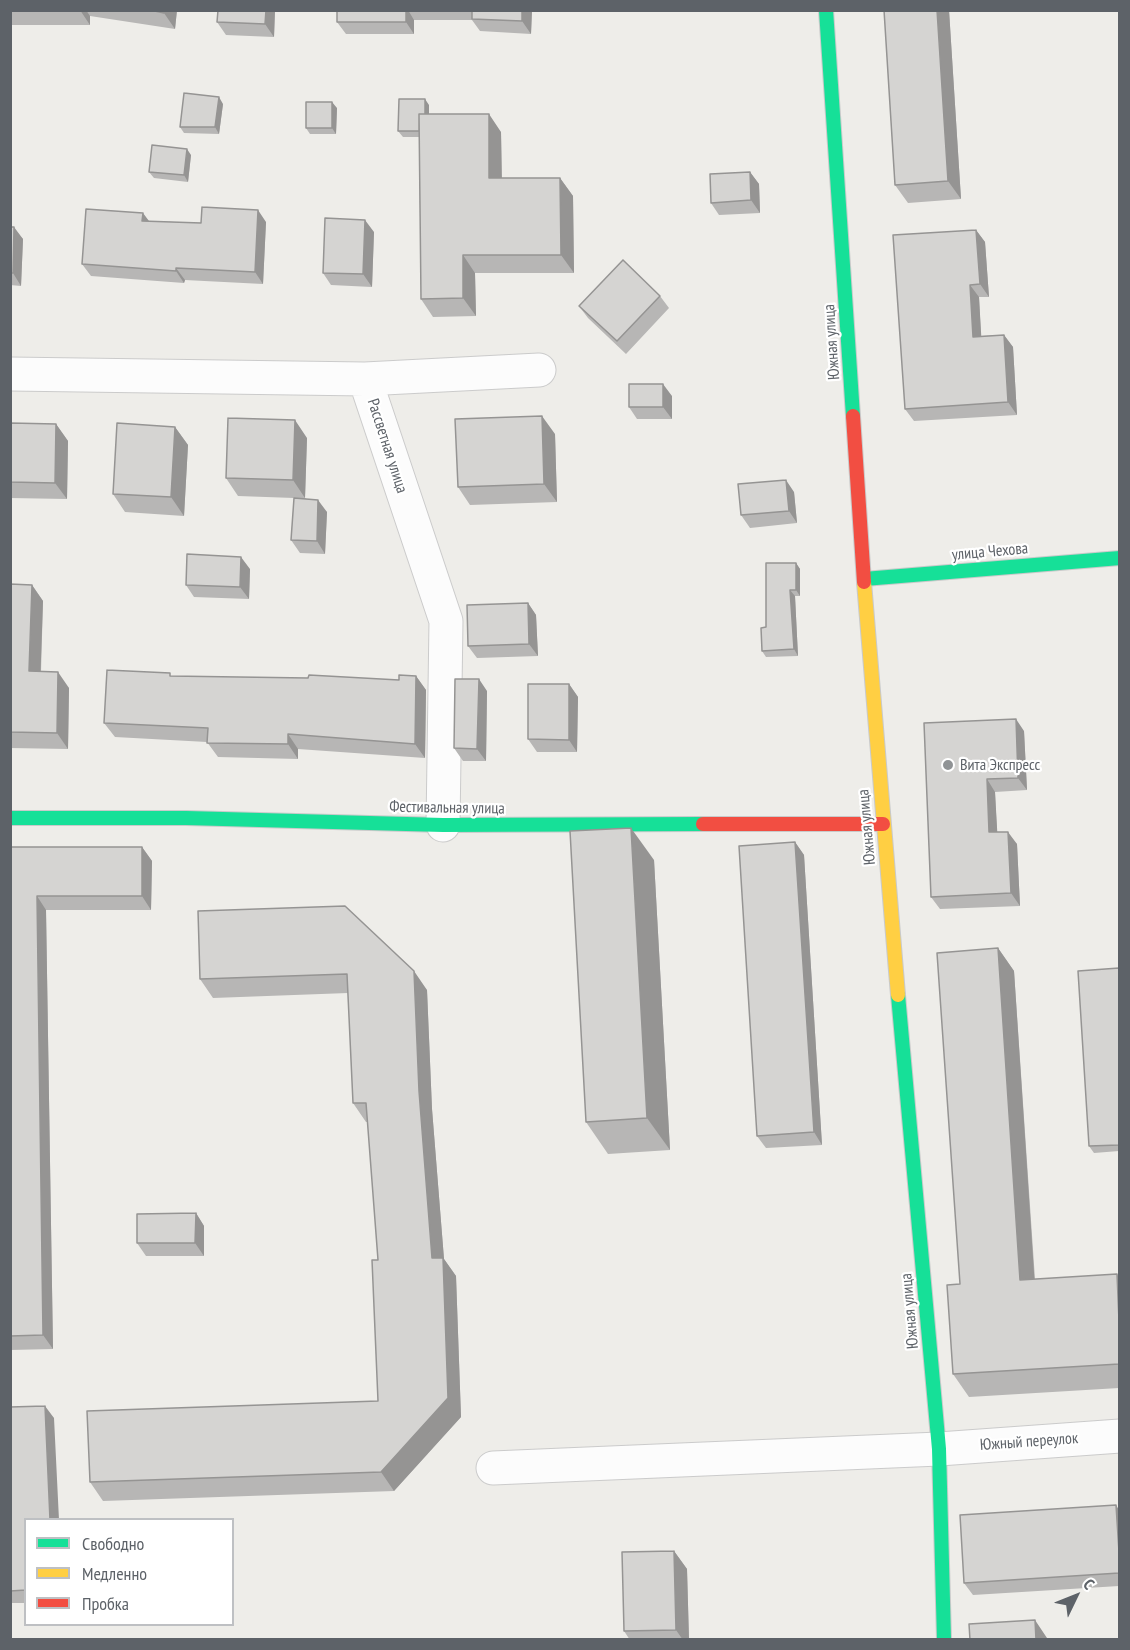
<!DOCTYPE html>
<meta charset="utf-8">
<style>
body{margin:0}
#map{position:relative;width:1130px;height:1650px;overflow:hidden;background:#eeede9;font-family:"PT Sans Narrow",sans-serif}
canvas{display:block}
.frame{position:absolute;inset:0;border:12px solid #5d6268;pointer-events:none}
.legend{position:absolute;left:24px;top:1518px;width:210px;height:108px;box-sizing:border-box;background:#fff;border:2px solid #bec0c3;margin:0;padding:8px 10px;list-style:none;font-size:18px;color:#5d6268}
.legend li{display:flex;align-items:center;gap:12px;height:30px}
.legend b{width:30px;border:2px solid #bec0c3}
.north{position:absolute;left:1046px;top:1566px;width:60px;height:60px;-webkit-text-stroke:4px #fff;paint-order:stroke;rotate:47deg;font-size:16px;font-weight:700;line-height:24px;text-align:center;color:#5d6268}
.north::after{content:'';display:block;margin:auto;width:21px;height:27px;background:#5d6268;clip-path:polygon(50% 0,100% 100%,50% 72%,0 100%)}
</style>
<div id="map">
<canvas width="1130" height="1650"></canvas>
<div class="frame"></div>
<ul class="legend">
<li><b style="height:8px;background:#16e098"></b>Свободно</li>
<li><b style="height:8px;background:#ffcf43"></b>Медленно</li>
<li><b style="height:8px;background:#f24e42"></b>Пробка</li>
</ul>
<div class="north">С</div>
</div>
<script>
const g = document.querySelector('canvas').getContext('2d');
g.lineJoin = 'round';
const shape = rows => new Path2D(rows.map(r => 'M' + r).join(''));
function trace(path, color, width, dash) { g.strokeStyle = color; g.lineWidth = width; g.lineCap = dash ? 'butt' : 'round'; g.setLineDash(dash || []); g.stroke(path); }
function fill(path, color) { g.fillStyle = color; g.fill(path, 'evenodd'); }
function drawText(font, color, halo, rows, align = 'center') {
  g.font = font + ' "PT Sans Narrow",sans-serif'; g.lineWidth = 4.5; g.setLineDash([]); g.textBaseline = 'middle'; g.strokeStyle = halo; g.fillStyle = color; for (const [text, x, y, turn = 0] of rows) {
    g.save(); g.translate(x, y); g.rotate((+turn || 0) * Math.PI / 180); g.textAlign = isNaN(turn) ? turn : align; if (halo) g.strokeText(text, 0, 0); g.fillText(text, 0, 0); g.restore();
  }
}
const street = shape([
 [10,374,365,379,446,621,443,825],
 [365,379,539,370],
 [493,1468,939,1449,1120,1436]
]);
const fast = shape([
 [826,10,853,416],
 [864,579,1120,558],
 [10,818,186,818,443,825,703,824],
 [898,995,939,1449,944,1640]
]);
const slow = shape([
 [864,582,898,995]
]);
const jam = shape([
 [853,416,864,582],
 [703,824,883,824]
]);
trace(street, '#cbcbcb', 35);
trace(fast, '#c9caca', 16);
trace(slow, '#c9caca', 16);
trace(jam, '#c9caca', 16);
trace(street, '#fcfcfc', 33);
trace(fast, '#16e098', 14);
trace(slow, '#ffcf43', 14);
trace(jam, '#f24e42', 14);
fill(shape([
 [10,10,177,10,175,29,90,16,90,25,10,25],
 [218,10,275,10,274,37,226,35,217,22],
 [337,10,532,10,531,34,480,31,472,20,414,20,414,34,346,34,337,22],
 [884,10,949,10,961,199,908,203,895,185],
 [223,104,219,134,184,133,180,127],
 [429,105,429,114,501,132,502,178,560,178,573,196,574,273,475,273,476,316,433,317,421,299,419,137,403,137,398,131],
 [337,108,336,134,310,134,306,128],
 [191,155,188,182,154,178,149,172],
 [750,172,759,184,760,213,719,215,711,203],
 [149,221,201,223,266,222,263,284,185,280,184,283,91,276,82,264],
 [10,227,23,239,21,286,10,285],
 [976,230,985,242,989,297,979,297,981,336,1004,335,1013,347,1017,415,914,421,905,409],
 [374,232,372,287,331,285,323,273],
 [660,296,669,308,626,354,588,318,579,306],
 [672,396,672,419,637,419,629,407],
 [10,423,56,424,68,441,67,499,10,498],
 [175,427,188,445,184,516,125,512,113,494],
 [555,434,557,502,470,505,458,487],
 [307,438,305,498,327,512,325,554,300,553,291,540,294,498,238,496,226,478],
 [794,492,797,523,750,528,741,515],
 [796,563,800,569,800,596,795,596,798,656,766,657,762,651,766,627],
 [250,569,249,599,194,597,186,585],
 [10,584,32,585,43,601,41,672,69,688,68,749,10,748],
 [528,603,536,615,538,656,477,658,468,646],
 [172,676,399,680,416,676,426,690,425,758,298,749,298,759,218,757,207,742,115,737,104,723],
 [569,684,578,697,577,752,537,752,528,739],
 [487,691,486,761,463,761,454,748],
 [924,723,1024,731,1027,790,995,792,997,832,1017,844,1020,906,940,909,931,897],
 [795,842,804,855,822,1145,766,1148,757,1136],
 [10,847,142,847,152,861,151,910,46,910,53,1349,10,1350],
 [654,860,670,1150,608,1154,586,1122],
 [198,911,427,990,432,1109,444,1259,456,1276,461,1417,394,1491,103,1501,90,1482,378,1401,378,1260,368,1122,366,1122,353,1103,348,993,213,998,200,979],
 [998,948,1014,971,1035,1279,1119,1278,1119,1388,969,1397,953,1374,960,1284],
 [1119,968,1119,1151,1094,1153,1089,1146],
 [196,1213,204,1226,204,1256,146,1256,137,1243],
 [10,1407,54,1418,26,1520,26,1603,10,1603],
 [1119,1510,1119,1586,973,1595,964,1583],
 [674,1551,687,1569,689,1640,630,1640,624,1631]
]), '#b7b6b5');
fill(shape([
 [80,10,86,10,90,16,90,25],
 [164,10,177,10,175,29,164,13],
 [266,10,275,10,274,37,265,24],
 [406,10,408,10,414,20,414,34,406,22],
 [522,10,532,10,531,34,522,21],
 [937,10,949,10,961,199,948,181],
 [219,97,223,104,219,134,215,127],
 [425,99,429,105,429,137,425,131],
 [332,102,337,108,336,134,332,128],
 [489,114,501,132,502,196,489,178],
 [187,149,191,155,188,182,184,175],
 [750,172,759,184,760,213,751,200],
 [560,178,573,196,574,273,561,255],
 [258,210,266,222,263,284,255,272],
 [143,213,152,225,142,221],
 [365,220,374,232,372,287,363,274],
 [14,227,23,239,21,286,13,273],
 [976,230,985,242,989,297,980,284],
 [463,255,475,273,476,316,463,298],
 [176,268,185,280,184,283,176,271],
 [970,285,979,297,982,349,973,337],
 [1004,335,1013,347,1017,415,1008,402],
 [663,384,672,396,672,419,663,407],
 [542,416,555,434,557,502,544,484],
 [295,420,307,438,305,498,293,480],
 [56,424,68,441,67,499,55,483],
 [175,427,188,445,184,516,171,497],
 [786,480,794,492,797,523,789,511],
 [318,500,327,512,325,554,317,541],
 [241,557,250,569,249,599,240,587],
 [796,563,800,569,800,596,796,590],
 [32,585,43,601,40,687,29,671],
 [790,590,795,596,798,656,794,649],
 [528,603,536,615,538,656,529,644],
 [58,672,69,688,68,749,57,733],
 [416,676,426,690,425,758,415,744],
 [479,679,487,691,486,761,477,749],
 [569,684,578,697,577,752,569,740],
 [1016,719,1024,731,1027,790,1018,778],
 [288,734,298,749,298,759,288,744],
 [987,779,995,792,998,845,989,832],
 [631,828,654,860,670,1150,647,1118],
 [1008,832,1017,844,1020,906,1011,893],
 [795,842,804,855,822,1145,814,1132],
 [142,847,152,861,151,910,142,896],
 [37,896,46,910,53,1349,43,1335],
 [998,948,1014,971,1036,1303,1020,1280],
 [414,971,427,990,432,1109,444,1259,456,1276,461,1417,394,1491,381,1472,432,1258,419,1091],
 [196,1213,204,1226,204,1256,195,1243],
 [1117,1274,1119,1278,1119,1321],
 [45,1406,54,1418,59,1520,50,1520],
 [1116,1505,1119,1510,1119,1552],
 [674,1551,687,1569,689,1640,683,1640,676,1630],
 [1035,1620,1047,1638,1047,1640,1036,1640]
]), '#959493');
const building = shape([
 [150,10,164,10,164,13,150,10],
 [218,10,266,10,265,24,217,22,218,10],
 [337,10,406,10,406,22,337,22,337,10],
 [472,10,522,10,522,21,472,19,472,10],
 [884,10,937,10,948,181,895,185,884,10],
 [184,93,219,97,215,127,180,127,184,93],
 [399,99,425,99,425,114,419,114,419,131,398,131,399,99],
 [306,102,332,102,332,128,306,128,306,102],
 [419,114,489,114,489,178,560,178,561,255,463,255,463,298,421,299,419,114],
 [152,145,187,149,184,175,149,172,152,145],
 [750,172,751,200,711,203,710,174,750,172],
 [202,207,258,210,255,272,176,268,176,271,82,264,86,209,143,213,142,221,201,223,202,207],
 [325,218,365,220,363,274,323,273,325,218],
 [10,227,14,227,13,273,10,273,10,227],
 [976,230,980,284,970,285,973,337,1004,335,1008,402,905,409,893,235,976,230],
 [623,260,660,296,617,341,579,306,623,260],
 [629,384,663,384,663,407,629,407,629,384],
 [542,416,544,484,458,487,455,419,542,416],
 [228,418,295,420,293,480,226,478,228,418],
 [10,423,56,424,55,483,10,482,10,423],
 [117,423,175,427,171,497,113,494,117,423],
 [786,480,789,511,741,515,738,484,786,480],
 [294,498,318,500,317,541,291,540,294,498],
 [187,554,241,557,240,587,186,585,187,554],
 [766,563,796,563,796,590,790,590,794,649,762,651,761,628,766,627,766,563],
 [10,584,32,585,29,671,58,672,57,733,10,732,10,584],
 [528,603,529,644,468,646,467,605,528,603],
 [107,670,170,673,170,676,308,678,309,675,399,680,399,675,416,676,415,744,288,734,288,744,207,743,208,728,104,723,107,670],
 [455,679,479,679,477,749,454,748,455,679],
 [528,684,569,684,569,740,528,739,528,684],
 [1016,719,1018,778,987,779,989,832,1008,832,1011,893,931,897,924,723,1016,719],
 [631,828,647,1118,586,1122,570,831,631,828],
 [795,842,814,1132,757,1136,739,846,795,842],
 [10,847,142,847,142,896,37,896,43,1335,10,1336,10,847],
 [345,906,414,971,419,1091,432,1258,443,1258,448,1398,381,1472,90,1482,87,1411,378,1401,372,1260,378,1260,366,1103,353,1103,347,974,200,979,198,911,345,906],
 [998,948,1020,1280,1117,1274,1119,1321,1119,1364,953,1374,947,1285,960,1284,937,953,998,948],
 [1119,968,1119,1145,1089,1146,1078,971,1119,968],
 [196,1213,195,1243,137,1243,137,1214,196,1213],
 [45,1406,50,1520,26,1520,26,1590,10,1591,10,1407,45,1406],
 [1116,1505,1119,1552,1119,1573,964,1583,960,1515,1116,1505],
 [674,1551,676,1630,624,1631,622,1552,674,1551],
 [1035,1620,1036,1640,970,1640,969,1624,1035,1620]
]);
fill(building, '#d5d4d2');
trace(building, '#959493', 1.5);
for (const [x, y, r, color] of [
 [948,765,6,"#909395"]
]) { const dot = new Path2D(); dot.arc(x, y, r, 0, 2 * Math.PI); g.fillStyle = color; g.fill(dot); trace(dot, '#fff', 2); }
drawText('16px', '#5d6268', '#fff', [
 ["Южная улица",832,342,-94],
 ["Рассветная улица",387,446,72],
 ["улица Чехова",990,552,-5],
 ["Фестивальная улица",447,808,1],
 ["Южная улица",867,827,-95],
 ["Южная улица",910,1311,-95],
 ["Южный переулок",1029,1442,-4]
]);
drawText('16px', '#5d6268', '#fff', [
 ["Вита Экспресс",960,765]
], 'left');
</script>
